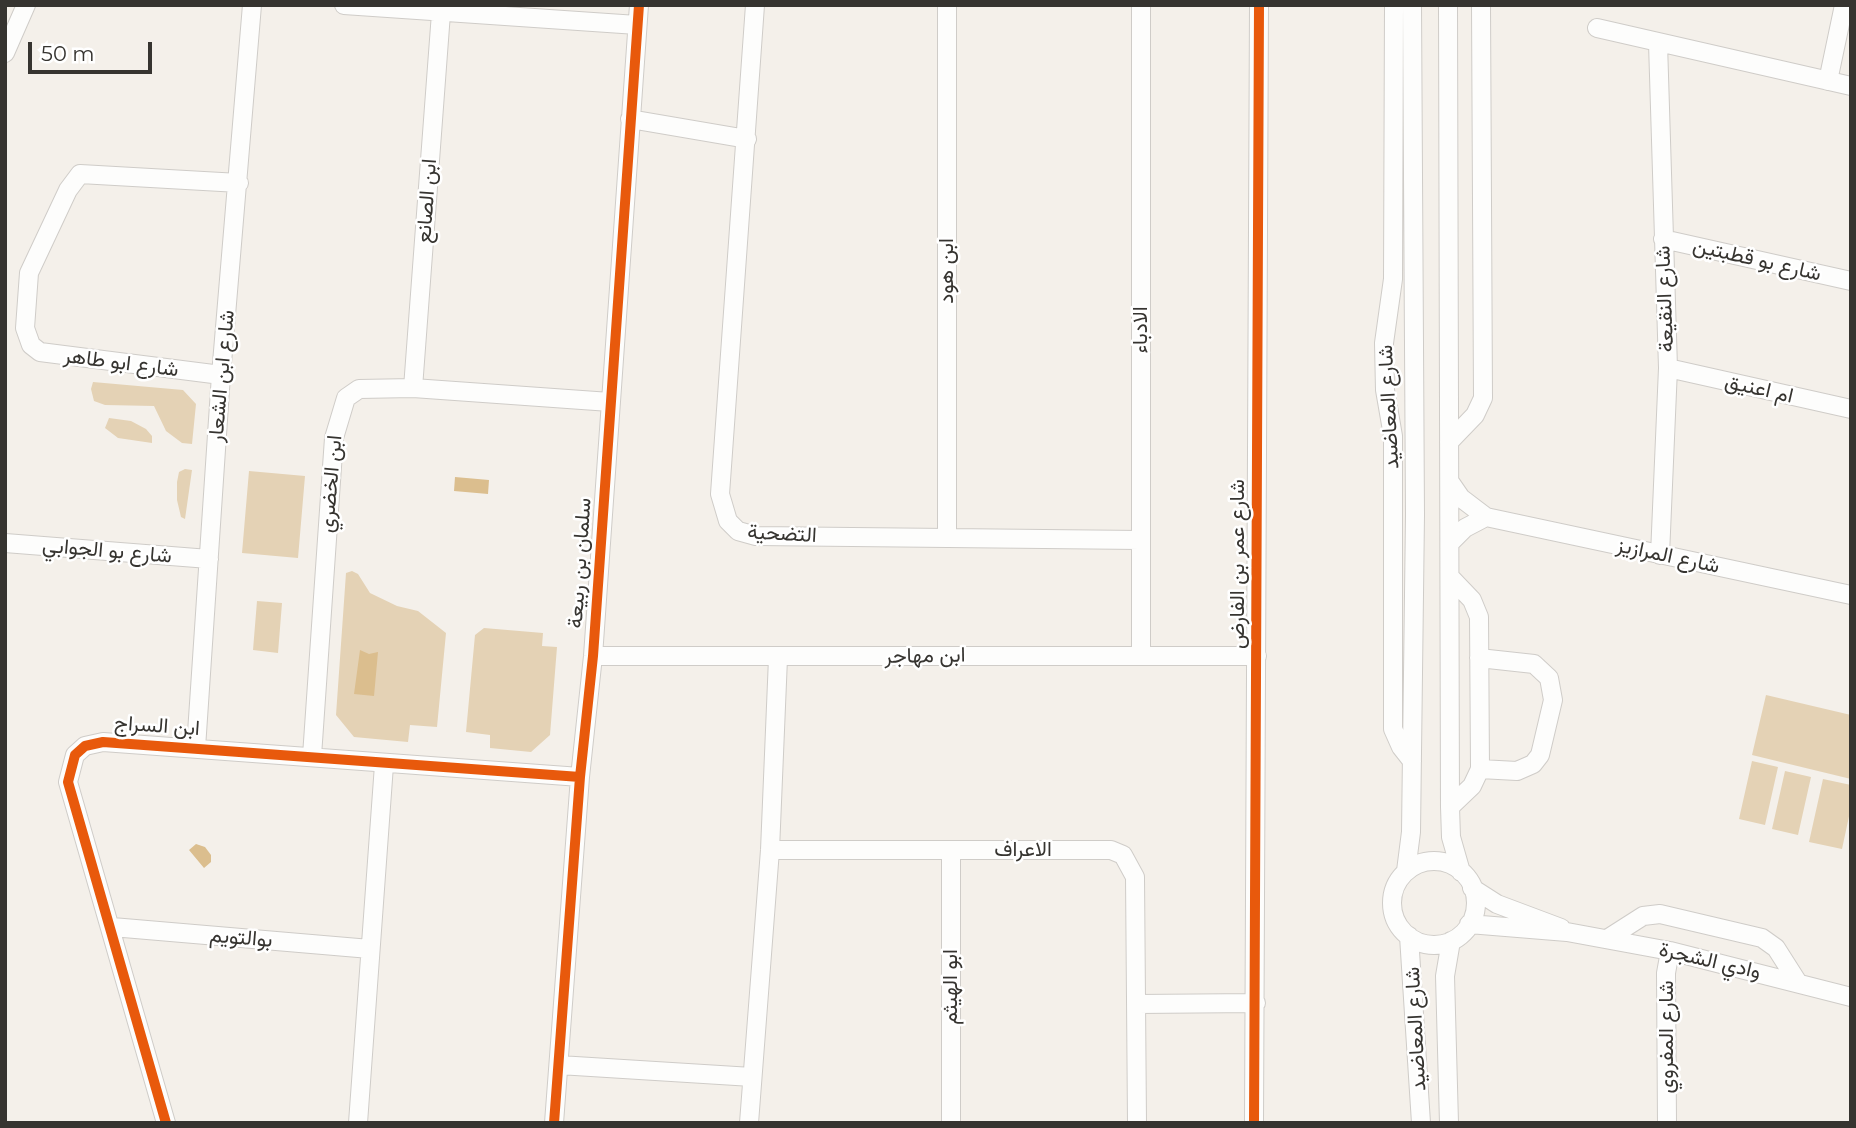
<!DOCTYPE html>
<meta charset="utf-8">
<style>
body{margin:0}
#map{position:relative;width:1856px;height:1128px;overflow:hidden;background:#f4f0ea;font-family:Montserrat,sans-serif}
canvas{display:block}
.frame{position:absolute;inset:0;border:7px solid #363430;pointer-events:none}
.scale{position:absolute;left:28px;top:42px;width:124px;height:32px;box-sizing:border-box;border:4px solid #363430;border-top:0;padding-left:9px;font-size:21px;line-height:24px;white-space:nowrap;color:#363430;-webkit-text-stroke:5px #fff;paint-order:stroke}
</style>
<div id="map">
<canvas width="1856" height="1128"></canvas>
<div class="frame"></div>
<div class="scale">50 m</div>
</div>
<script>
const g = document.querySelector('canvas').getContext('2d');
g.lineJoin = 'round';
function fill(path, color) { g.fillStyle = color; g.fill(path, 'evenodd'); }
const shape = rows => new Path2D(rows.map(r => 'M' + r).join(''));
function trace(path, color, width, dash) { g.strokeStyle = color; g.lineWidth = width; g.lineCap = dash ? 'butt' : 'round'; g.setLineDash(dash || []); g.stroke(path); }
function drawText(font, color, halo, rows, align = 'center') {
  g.font = font + ' Montserrat,Vazirmatn,sans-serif'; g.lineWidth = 5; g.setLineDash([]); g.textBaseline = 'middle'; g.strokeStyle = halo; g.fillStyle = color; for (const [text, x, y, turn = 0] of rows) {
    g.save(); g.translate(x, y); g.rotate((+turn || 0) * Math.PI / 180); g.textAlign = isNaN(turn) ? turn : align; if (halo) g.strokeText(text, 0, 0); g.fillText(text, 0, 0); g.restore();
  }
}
fill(shape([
 [93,382,183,390,196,404,192,444,182,443,166,431,154,406,105,405,94,401,91,389],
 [109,418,131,421,146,429,152,436,152,443,118,438,105,428],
 [185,469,192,470,185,519,181,517,177,500,177,482,179,472],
 [249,471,305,476,298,558,242,553],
 [352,571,358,574,370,593,397,606,418,611,446,633,437,727,410,725,408,742,354,737,336,715,346,573],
 [257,601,282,603,278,653,253,650],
 [484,628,543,633,542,646,557,647,550,735,531,752,490,748,490,735,466,732,475,635],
 [1766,695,1851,715,1851,779,1752,755],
 [1752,761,1778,767,1765,825,1739,819],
 [1785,771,1811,777,1798,835,1772,829],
 [1823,779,1851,785,1851,807,1842,849,1809,842]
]), '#e4d2b5');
fill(shape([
 [455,477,489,480,488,494,454,491],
 [360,650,369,654,378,652,374,696,354,694],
 [196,844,205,847,211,855,211,862,204,868,189,850]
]), '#dbbe8e');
const minor = shape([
 [344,5,637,25],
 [755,5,720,494,728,521,738,531,756,536,1140,540],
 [947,5,947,536],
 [1394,5,1393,279,1384,343,1385,390,1393,436,1393,729,1401,747,1412,761],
 [1448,5,1450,807,1451,837,1461,872],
 [1597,28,1851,86],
 [1658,43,1668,368,1660,555],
 [5,53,26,5],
 [1828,81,1844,5],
 [630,119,747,139],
 [1663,239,1851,281],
 [1668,368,1851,409],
 [221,375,40,352,31,345,25,328,29,273,68,190,80,174,239,183],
 [413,388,441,13],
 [1449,442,1475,415,1483,398,1481,5],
 [1450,482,1461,498,1486,517,1851,595],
 [5,543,209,559],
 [1450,543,1465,528,1486,517],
 [1141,654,1141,5],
 [593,656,1257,656],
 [1479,658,1534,664,1549,678,1553,700,1540,755,1533,764,1517,771,1480,769],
 [196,748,221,375,252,5],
 [312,756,334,438,346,398,359,389,413,388,610,402],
 [1450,807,1472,786,1480,769,1479,617,1472,600,1450,577],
 [770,850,1111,850,1123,855,1135,877,1137,1123],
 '1392 903a42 42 0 1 1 84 0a42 42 0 1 1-84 0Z',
 [1406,871,1411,832,1415,515,1412,5],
 [1472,888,1497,904,1561,928],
 [1469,924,1567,932,1670,951,1851,997],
 [112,927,370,949],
 [1409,936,1421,1123],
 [1607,939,1643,916,1660,914,1762,938,1776,948,1797,981],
 [1137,1004,1256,1003],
 [559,1065,752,1077],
 [166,1123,68,782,75,755,85,746,103,742,580,777],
 [358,1123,384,765],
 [554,1123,580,777,593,656,639,5],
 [749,1123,770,850,778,658],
 [951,1123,951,850],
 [1254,1123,1259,5],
 [1449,1123,1445,976,1451,941],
 [1667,1123,1666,973,1670,951]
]);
trace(minor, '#cfccc8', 20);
trace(minor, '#fdfdfc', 18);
trace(shape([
 [166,1123,68,782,75,755,85,746,103,742,580,777],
 [554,1123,580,777,593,656,639,5],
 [1254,1123,1259,5]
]), '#e8590c', 10);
drawText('21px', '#363430', '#fff', [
 ["ابن الصانع",427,201,-86],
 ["شارع بو قطبتين",1757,260,13],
 ["ابن هود",947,271,-90],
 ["شارع النقيعة",1665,299,-92],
 ["الادباء",1141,330,-90],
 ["شارع ابو طاهر",121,363,7],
 ["شارع ابن الشعار",222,376,-85],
 ["ام اعنيق",1759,389,13],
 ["شارع المعاضيد",1389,407,-93],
 ["ابن الخضري",331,484,-85],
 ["التضحية",782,534,3],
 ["شارع بو الجوابي",107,551,5],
 ["شارع المرازيز",1668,556,12],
 ["سلمان بن ربيعة",580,563,-86],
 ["شارع عمر بن الفارض",1238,564,-90],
 ["ابن مهاجر",925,656,-1],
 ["ابن السراج",157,726,4],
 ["الاعراف",1023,850],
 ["بوالتويم",241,938,5],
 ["وادي الشجرة",1710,961,13],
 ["ابو الهيثم",951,987,-90],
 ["شارع المعاضيد",1416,1029,-93],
 ["شارع المفروي",1667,1037,-90]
]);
</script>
